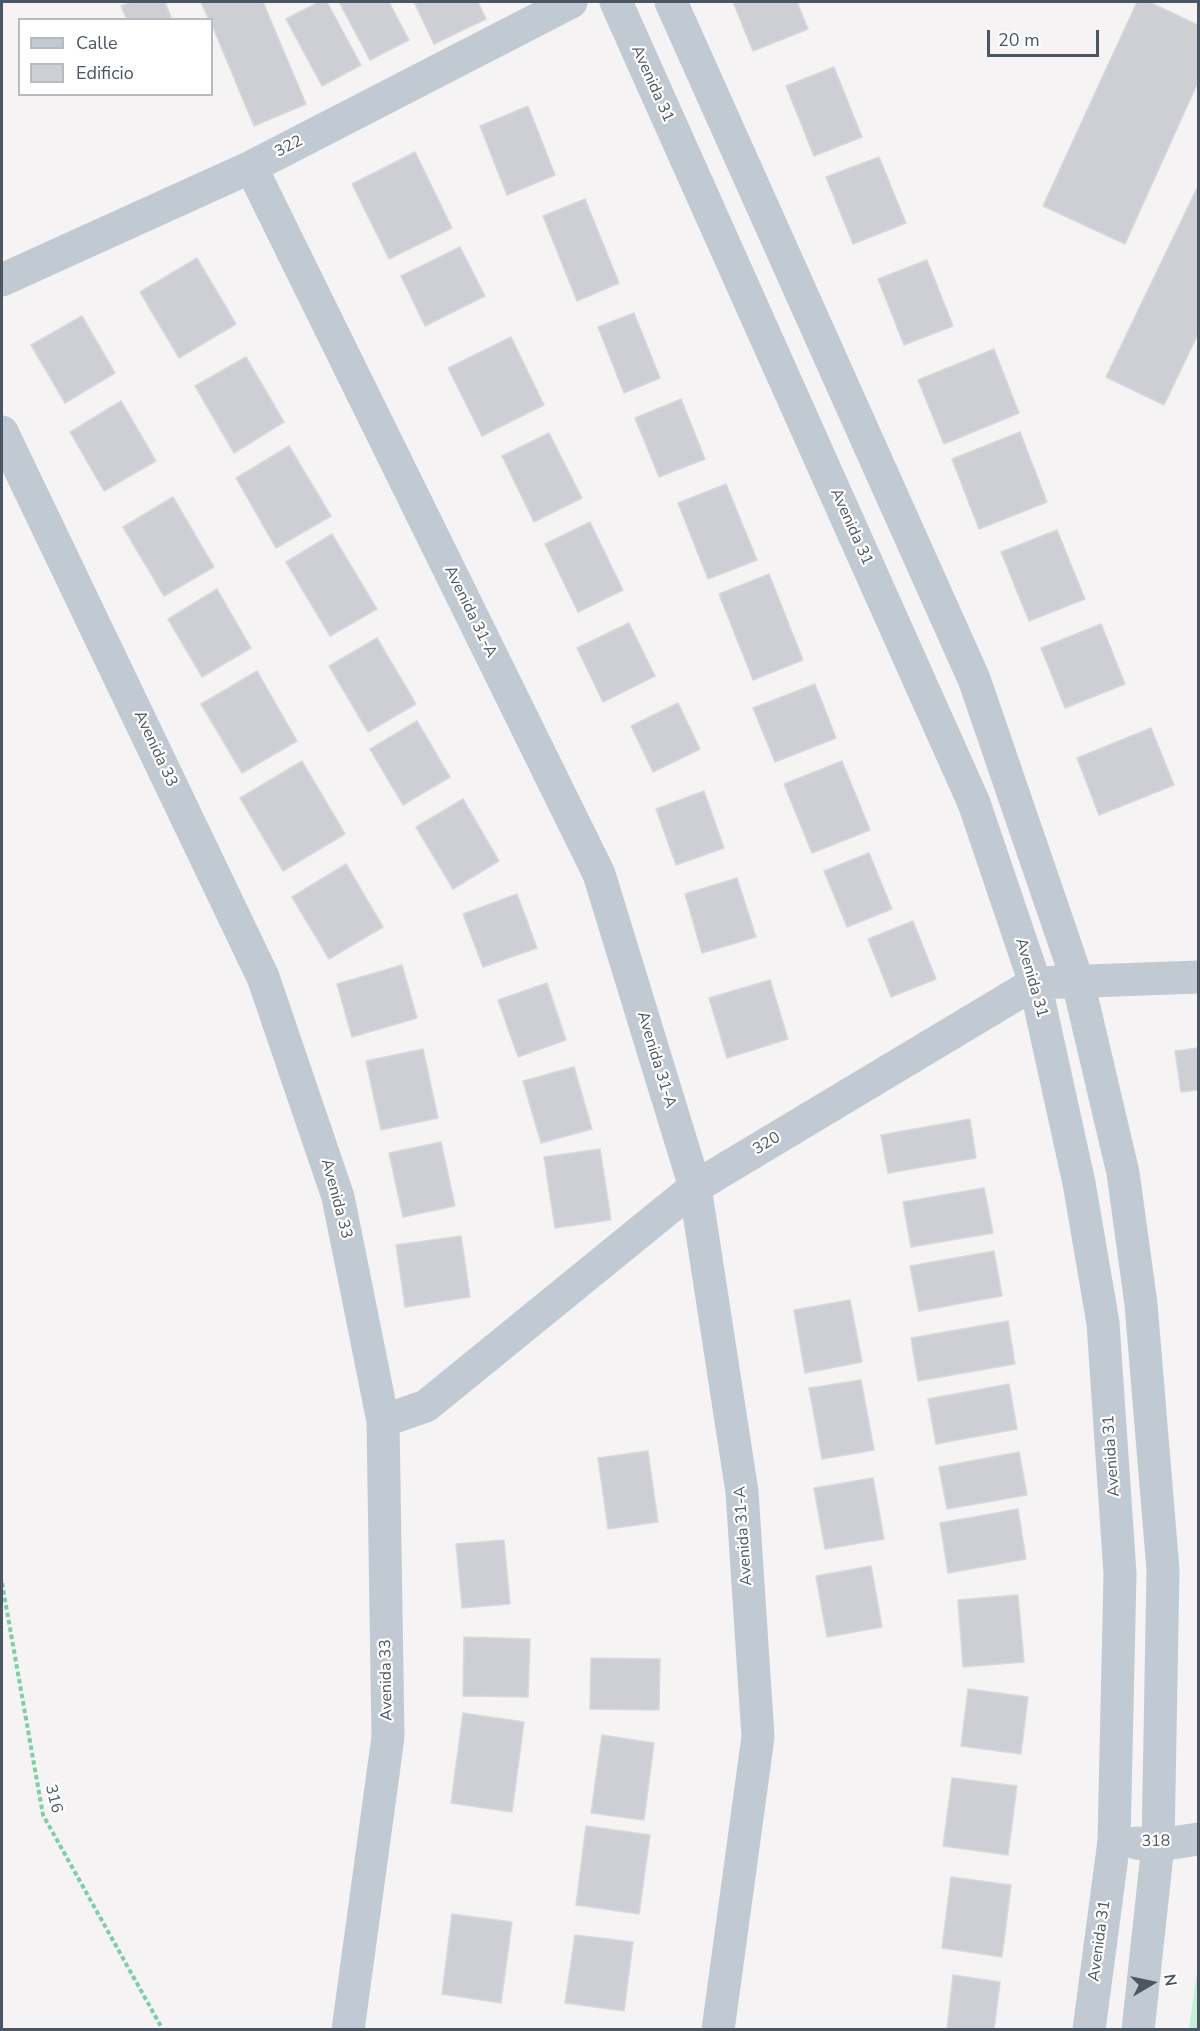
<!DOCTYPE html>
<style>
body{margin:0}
#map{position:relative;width:1200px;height:2031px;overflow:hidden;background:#f5f3f3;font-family:"Nunito Sans",sans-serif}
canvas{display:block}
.frame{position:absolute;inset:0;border:3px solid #4a5661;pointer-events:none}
.legend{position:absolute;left:18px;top:18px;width:195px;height:78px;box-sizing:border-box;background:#fff;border:2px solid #b7bbc0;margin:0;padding:8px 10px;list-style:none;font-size:18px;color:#4a5661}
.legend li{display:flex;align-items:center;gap:12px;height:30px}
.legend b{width:30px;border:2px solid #b7bbc0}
.north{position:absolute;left:1122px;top:1953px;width:60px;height:60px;-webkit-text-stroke:4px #fff;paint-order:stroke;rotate:81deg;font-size:16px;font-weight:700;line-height:24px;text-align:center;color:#4a5661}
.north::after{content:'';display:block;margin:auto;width:21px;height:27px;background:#4a5661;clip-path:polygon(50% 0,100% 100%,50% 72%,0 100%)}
.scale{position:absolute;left:987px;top:30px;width:112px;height:27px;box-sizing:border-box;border:3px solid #4a5661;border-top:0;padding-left:8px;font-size:18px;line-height:21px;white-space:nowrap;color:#4a5661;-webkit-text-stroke:4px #fff;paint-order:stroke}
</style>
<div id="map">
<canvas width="1200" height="2031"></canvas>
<div class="frame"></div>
<ul class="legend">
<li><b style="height:8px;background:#c1cad2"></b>Calle</li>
<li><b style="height:16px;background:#cdcfd5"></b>Edificio</li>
</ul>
<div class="north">N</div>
<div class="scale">20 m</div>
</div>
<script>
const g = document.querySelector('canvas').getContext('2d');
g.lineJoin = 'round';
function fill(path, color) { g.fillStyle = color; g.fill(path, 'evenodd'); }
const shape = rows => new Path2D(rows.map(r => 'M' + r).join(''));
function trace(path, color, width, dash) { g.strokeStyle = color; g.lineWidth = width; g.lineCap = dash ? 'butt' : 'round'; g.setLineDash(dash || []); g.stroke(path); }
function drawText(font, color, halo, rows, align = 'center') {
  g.font = font + ' "Nunito Sans",sans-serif'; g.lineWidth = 4.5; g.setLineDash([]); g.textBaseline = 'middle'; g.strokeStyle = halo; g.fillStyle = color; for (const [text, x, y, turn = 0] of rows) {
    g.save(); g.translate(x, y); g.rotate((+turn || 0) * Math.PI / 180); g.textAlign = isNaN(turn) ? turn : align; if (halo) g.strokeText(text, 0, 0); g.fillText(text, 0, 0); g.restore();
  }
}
fill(shape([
 [1198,1964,1198,2029,1189,2029]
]), '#c3f1d5');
const building = shape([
 [131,2,165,2,172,20,127,20,121,6,131,2],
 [201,2,263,2,306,104,254,126,212,25,212,20,209,20,201,2],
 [319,2,327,2,361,65,322,86,286,19,319,2],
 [339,2,389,2,409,40,370,60,339,2],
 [414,2,478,2,486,19,434,44,414,2],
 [733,2,797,2,808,29,753,51,733,2],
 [1137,2,1149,2,1198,25,1198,82,1125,244,1043,206,1137,2],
 [834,67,862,137,814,156,786,86,834,67],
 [528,106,555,175,507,195,480,126,528,106],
 [415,152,452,228,389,259,352,184,415,152],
 [879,157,906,223,853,244,826,177,879,157],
 [1198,186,1198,334,1164,405,1106,377,1198,186],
 [585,199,619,283,577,301,543,216,585,199],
 [460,247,485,296,425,326,401,276,460,247],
 [197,258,236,324,179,358,140,292,197,258],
 [927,260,953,326,904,345,878,279,927,260],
 [634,313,660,378,624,393,598,327,634,313],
 [82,316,115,373,65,403,31,345,82,316],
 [511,337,544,405,482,436,448,368,511,337],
 [994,349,1019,413,944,444,918,380,994,349],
 [246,357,284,422,234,453,195,386,246,357],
 [681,399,705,459,659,477,635,418,681,399],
 [121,401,156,461,104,491,70,432,121,401],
 [1020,432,1047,502,979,529,952,459,1020,432],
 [549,433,582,498,534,522,502,456,549,433],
 [289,446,331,516,276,548,236,478,289,446],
 [726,484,757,560,708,579,678,503,726,484],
 [173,497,214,567,164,596,123,527,173,497],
 [590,522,623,590,578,612,545,544,590,522],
 [1057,530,1085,599,1029,621,1001,552,1057,530],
 [332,534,377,609,330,636,286,562,332,534],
 [769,574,803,660,753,680,719,594,769,574],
 [217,589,251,648,202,677,168,619,217,589],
 [629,623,655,676,603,702,577,648,629,623],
 [1101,624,1125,684,1065,708,1041,648,1101,624],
 [377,638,416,704,368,732,329,666,377,638],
 [257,671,297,741,242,773,201,704,257,671],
 [815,684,836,738,775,762,753,708,815,684],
 [678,703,700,749,653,772,631,726,678,703],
 [417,721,450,777,403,805,370,749,417,721],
 [1151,728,1174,785,1099,815,1077,758,1151,728],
 [302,761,345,834,283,871,240,798,302,761],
 [842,761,870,830,812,853,784,784,842,761],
 [704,791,724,848,676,865,656,809,704,791],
 [463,799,499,861,453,889,416,827,463,799],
 [869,853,892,909,847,927,824,871,869,853],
 [346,864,383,927,329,959,292,897,346,864],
 [737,878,756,937,702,953,685,894,737,878],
 [517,894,537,948,483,967,463,914,517,894],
 [913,921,936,979,891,997,868,939,913,921],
 [402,965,417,1018,352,1037,337,984,402,965],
 [770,980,788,1039,727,1058,709,998,770,980],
 [547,983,566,1040,518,1057,498,1000,547,983],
 [1198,1048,1198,1090,1181,1092,1175,1051,1198,1048],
 [423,1049,438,1118,381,1130,366,1061,423,1049],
 [574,1067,592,1129,541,1143,523,1081,574,1067],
 [970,1119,976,1158,888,1173,881,1135,970,1119],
 [441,1142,455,1206,403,1217,389,1153,441,1142],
 [600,1149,611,1220,555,1228,544,1157,600,1149],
 [984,1188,993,1233,911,1247,903,1202,984,1188],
 [461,1236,470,1297,405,1307,396,1245,461,1236],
 [994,1251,1002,1296,919,1311,910,1266,994,1251],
 [850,1300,862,1362,805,1373,794,1310,850,1300],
 [1008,1321,1015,1364,918,1381,911,1338,1008,1321],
 [861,1380,874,1450,822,1459,809,1388,861,1380],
 [1009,1384,1017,1429,936,1444,928,1399,1009,1384],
 [648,1451,658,1522,608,1529,598,1458,648,1451],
 [1019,1452,1027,1495,947,1509,939,1467,1019,1452],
 [873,1478,884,1539,825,1549,814,1488,873,1478],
 [1018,1509,1026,1559,948,1573,940,1523,1018,1509],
 [504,1540,510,1604,462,1608,456,1544,504,1540],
 [871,1566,882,1627,827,1637,816,1576,871,1566],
 [1018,1595,1024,1662,963,1667,958,1600,1018,1595],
 [464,1637,530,1639,528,1697,463,1696,464,1637],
 [591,1658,660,1659,659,1710,590,1709,591,1658],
 [968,1689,1028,1697,1021,1754,961,1746,968,1689],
 [463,1713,524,1722,512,1812,451,1803,463,1713],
 [602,1735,654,1743,644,1820,591,1813,602,1735],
 [952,1778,1017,1786,1008,1855,943,1846,952,1778],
 [586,1826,650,1835,639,1914,576,1905,586,1826],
 [951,1877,1011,1885,1002,1957,942,1948,951,1877],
 [452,1914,512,1922,501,2003,442,1994,452,1914],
 [575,1935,633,1942,624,2011,565,2003,575,1935],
 [953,1975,1000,1982,994,2030,947,2030,953,1975]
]);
fill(building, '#cdcfd5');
trace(building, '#d7d9de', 1.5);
trace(shape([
 [2,1583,43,1815,163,2030]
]), '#7ad0a6', 4, [4.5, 3]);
trace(shape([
 [616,2,974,803,1035,983,1079,1183,1103,1323,1120,1574,1114,1841,1089,2030],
 [671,2,974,679,1078,982,1123,1173,1141,1304,1163,1570,1158,1845,1138,2030],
 [251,167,599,874,695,1187,742,1492,758,1737,718,2030],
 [2,280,251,167,571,2],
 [2,432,263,977,338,1197,383,1421,388,1737,348,2030],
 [383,1421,426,1406,695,1187,1035,983,1198,977],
 [1136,1843,1158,1845,1198,1839]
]), '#c1cad2', 33);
drawText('16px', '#4a5661', '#fff', [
 ["Avenida 31",652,84,66],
 ["322",289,147,-27],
 ["Avenida 31",851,527,66],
 ["Avenida 31-A",470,612,64],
 ["Avenida 33",155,749,65],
 ["Avenida 31",1031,978,74],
 ["Avenida 31-A",656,1060,73],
 ["320",767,1144,-31],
 ["Avenida 33",336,1199,75],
 ["Avenida 31",1112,1456,-94],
 ["Avenida 31-A",744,1536,-94],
 ["Avenida 33",387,1680,-91],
 ["316",53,1799,76],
 ["318",1156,1842,-1],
 ["Avenida 31",1100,1941,-82]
]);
</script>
